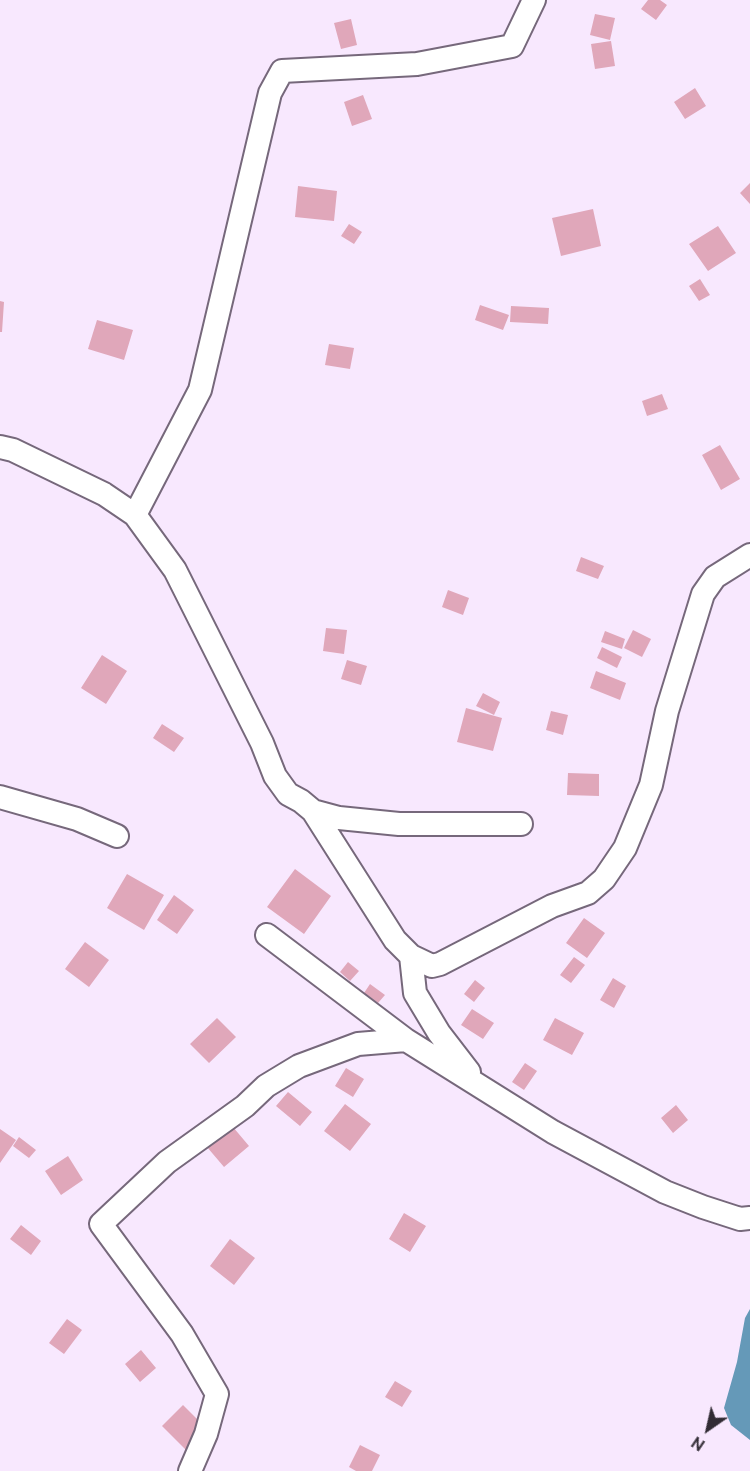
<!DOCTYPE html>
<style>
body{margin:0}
#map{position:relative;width:750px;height:1471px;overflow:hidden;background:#f8e8fe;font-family:Ubuntu,sans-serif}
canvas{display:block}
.north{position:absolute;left:678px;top:1399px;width:60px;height:60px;-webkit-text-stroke:4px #f8e8fe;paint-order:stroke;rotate:214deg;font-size:16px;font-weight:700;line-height:24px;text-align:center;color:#312b34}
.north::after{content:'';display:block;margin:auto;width:21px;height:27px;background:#312b34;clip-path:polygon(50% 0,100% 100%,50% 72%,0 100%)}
</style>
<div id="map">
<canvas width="750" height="1471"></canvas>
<div class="north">N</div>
</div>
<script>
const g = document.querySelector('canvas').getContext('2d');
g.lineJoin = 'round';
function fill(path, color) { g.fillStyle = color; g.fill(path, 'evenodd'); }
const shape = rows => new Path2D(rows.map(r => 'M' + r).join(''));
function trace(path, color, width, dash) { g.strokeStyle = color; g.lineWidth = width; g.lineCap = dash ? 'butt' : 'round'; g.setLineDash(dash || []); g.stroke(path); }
fill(shape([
 [750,1309,750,1440,731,1425,724,1408,737,1362,745,1318]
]), '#6599b8');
fill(shape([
 [648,0,660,0,667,5,656,20,641,9],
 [595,14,615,18,610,40,590,35],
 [351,19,357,45,341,49,334,23],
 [611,41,615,66,595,69,591,44],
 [695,88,706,106,685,119,674,102],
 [363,95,372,119,352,126,344,102],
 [750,183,750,204,740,193],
 [298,186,337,191,334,221,295,217],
 [593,209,601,246,561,256,552,218],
 [349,224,362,232,354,244,341,236],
 [718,226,736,253,708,271,689,244],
 [700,279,710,295,699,301,689,286],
 [0,301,4,302,2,332,0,332],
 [480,305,509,315,503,330,475,320],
 [511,306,549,308,548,324,510,322],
 [97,320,133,330,124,360,88,349],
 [329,344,354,348,350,369,325,365],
 [662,394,668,409,647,416,642,401],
 [720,445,740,479,721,490,702,455],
 [581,557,604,566,598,579,576,571],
 [448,590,469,598,463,615,442,607],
 [326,628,347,630,344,654,323,651],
 [633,630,651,639,642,657,624,648],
 [605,631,625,639,622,649,601,642],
 [602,647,622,657,617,668,597,658],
 [102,655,127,671,106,704,81,688],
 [347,660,367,666,361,685,341,679],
 [596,671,626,683,620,700,590,688],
 [483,693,500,702,494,715,476,706],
 [466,708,502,718,493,751,457,742],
 [551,711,568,715,563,735,546,730],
 [162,724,184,738,174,752,153,738],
 [568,773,599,774,599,796,567,795],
 [295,869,331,896,304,934,267,907],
 [127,874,164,895,144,930,107,908],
 [174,895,194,910,177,934,157,920],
 [584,918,605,933,587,958,566,943],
 [85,942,109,960,89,987,65,969],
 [574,957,585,965,571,983,560,975],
 [348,962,359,971,350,981,340,972],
 [613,978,626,986,614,1008,600,1000],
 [475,980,485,988,474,1002,464,994],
 [370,984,385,995,378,1003,364,993],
 [472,1009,494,1023,483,1039,461,1025],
 [217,1018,236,1037,209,1063,190,1044],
 [555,1018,584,1033,572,1055,543,1040],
 [525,1063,537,1071,524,1090,512,1082],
 [346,1068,364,1079,353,1097,335,1086],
 [288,1092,312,1112,300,1126,276,1106],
 [345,1104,371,1124,350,1151,324,1131],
 [676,1105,688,1120,673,1133,661,1118],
 [233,1127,249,1146,224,1167,207,1147],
 [0,1129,16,1140,0,1163],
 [19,1137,36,1150,29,1158,13,1146],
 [68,1156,83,1180,61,1195,45,1171],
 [404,1213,426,1226,410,1252,389,1239],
 [21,1225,41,1241,31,1255,10,1239],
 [230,1239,255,1258,234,1285,210,1266],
 [67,1319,82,1330,64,1354,49,1343],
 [141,1350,156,1368,140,1382,125,1364],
 [395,1381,412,1391,402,1407,385,1397],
 [183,1405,207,1429,186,1450,162,1426],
 [360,1445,380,1455,372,1471,356,1471,349,1467]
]), '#e0a7ba');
const minor = shape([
 [0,447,13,450,104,494,135,515,175,570,262,743,275,776,288,794,301,801,313,811,395,940,411,956,432,966,440,964,552,906,588,893,604,879,625,848,651,785,667,711,703,594,715,577,750,555],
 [135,515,200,390,270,93,282,71,417,64,512,46,534,0],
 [0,797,77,819,117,836],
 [313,811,339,818,399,824,521,824],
 [267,935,406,1040,553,1132,665,1192,703,1207,740,1219,750,1218],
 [411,956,415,993,439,1033,469,1072],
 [190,1471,206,1434,217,1394,182,1334,101,1224,167,1162,245,1106,266,1086,299,1066,358,1044,406,1040]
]);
trace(minor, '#76687b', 26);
trace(minor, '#fff', 22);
</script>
